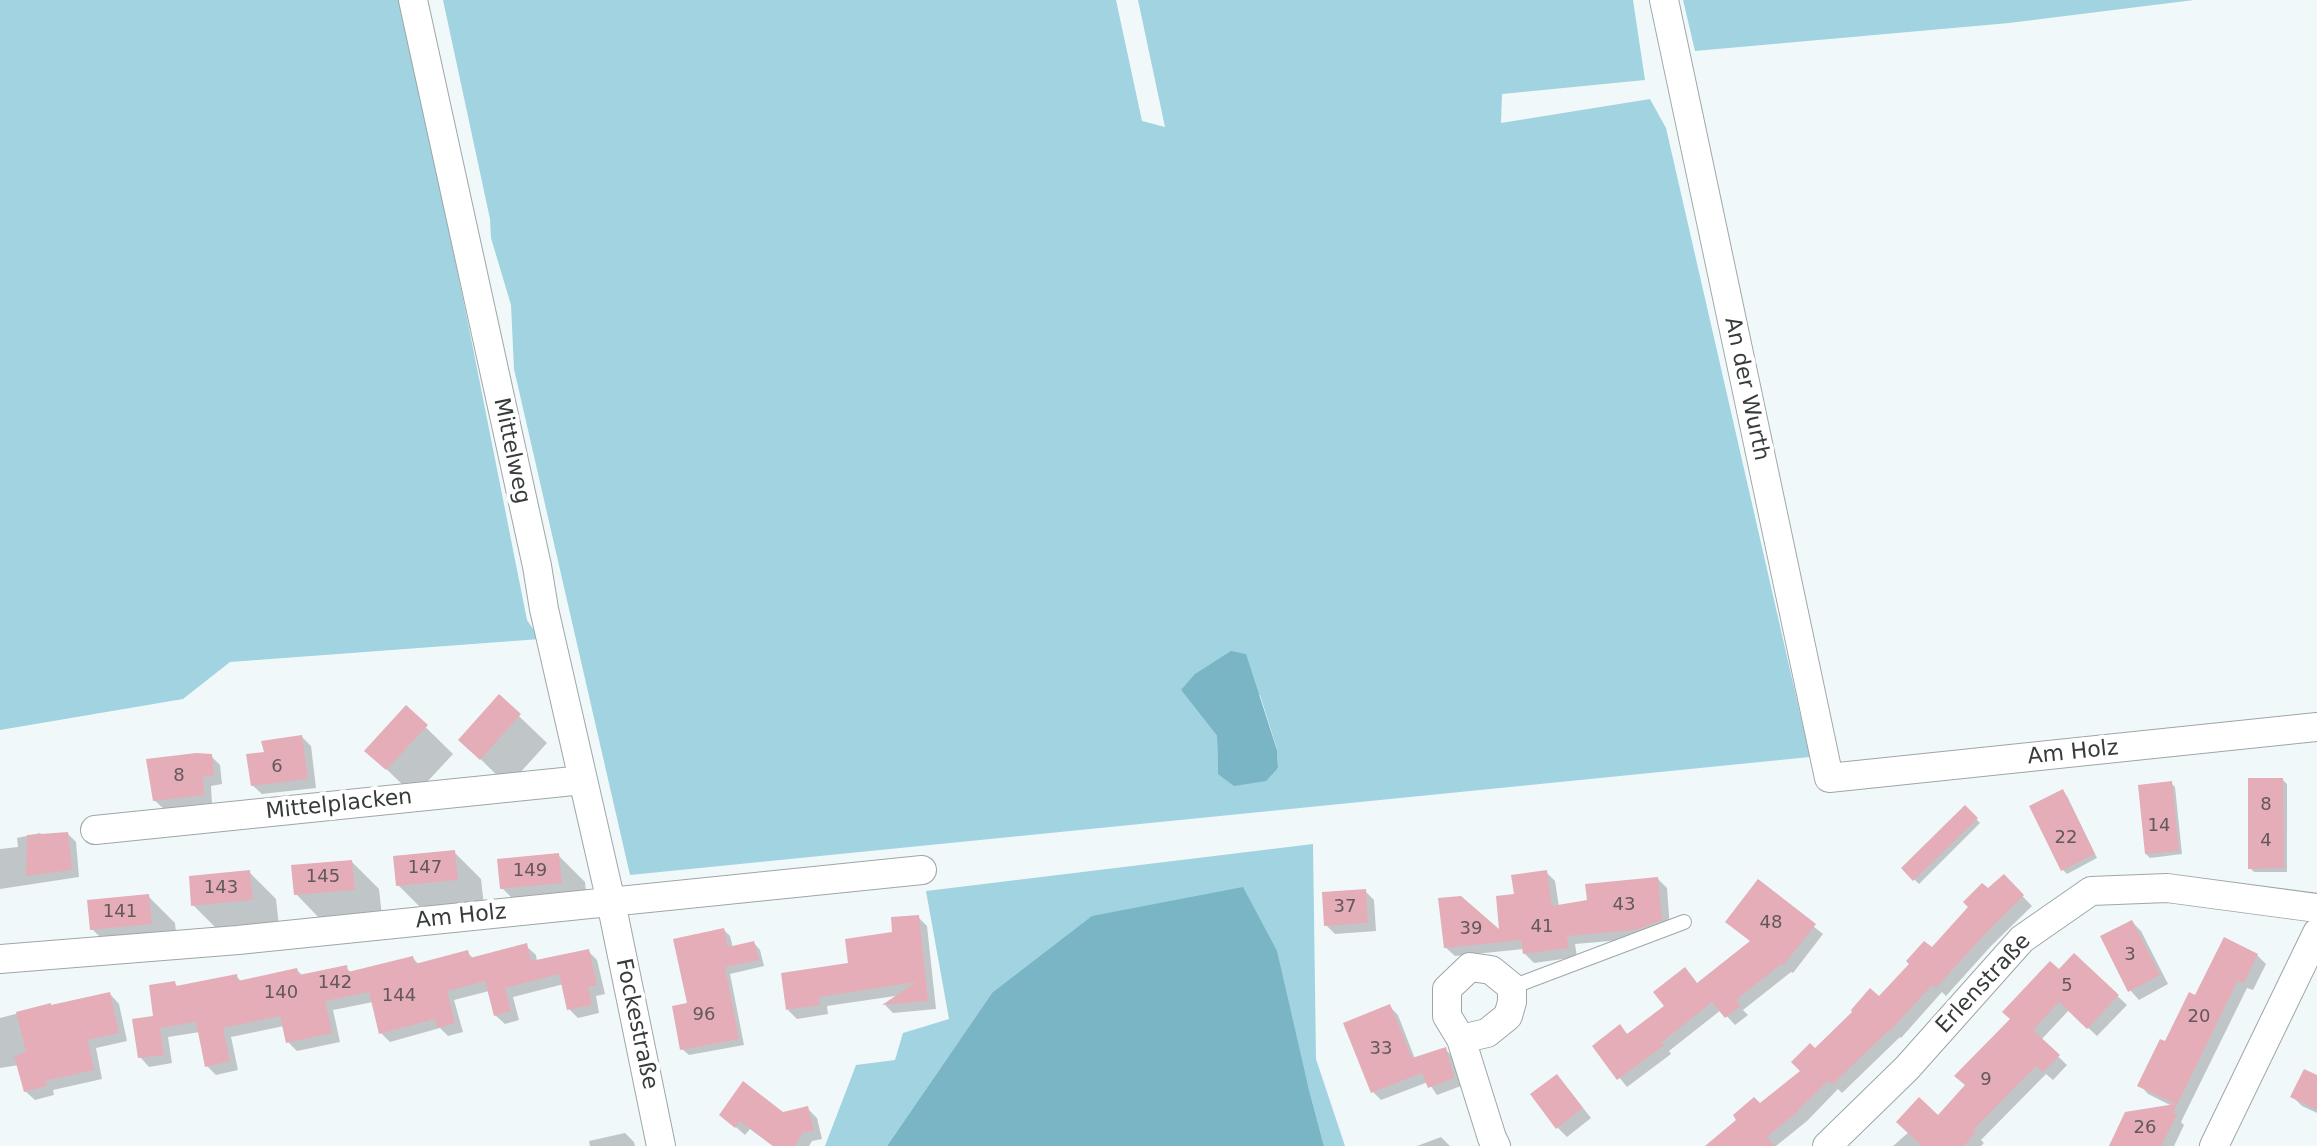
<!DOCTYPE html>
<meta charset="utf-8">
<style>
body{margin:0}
canvas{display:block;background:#f0f8fa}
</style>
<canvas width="2317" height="1146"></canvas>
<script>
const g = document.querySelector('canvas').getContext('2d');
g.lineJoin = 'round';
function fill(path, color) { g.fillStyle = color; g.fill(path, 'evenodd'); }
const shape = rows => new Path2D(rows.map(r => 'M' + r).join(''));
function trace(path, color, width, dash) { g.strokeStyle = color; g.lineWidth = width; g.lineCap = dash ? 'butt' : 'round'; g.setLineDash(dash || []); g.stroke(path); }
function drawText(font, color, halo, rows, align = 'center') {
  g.font = font + ' "DejaVu Sans",sans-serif'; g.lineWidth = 8; g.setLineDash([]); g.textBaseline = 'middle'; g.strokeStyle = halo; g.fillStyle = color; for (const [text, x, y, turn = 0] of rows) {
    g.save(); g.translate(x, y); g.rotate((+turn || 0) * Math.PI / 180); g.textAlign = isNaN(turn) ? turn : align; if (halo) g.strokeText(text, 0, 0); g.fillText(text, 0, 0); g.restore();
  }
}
fill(shape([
 [0,0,401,0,468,323,527,620,540,639,230,662,183,699,0,730],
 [443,0,1116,0,1142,121,1165,127,1138,0,1633,0,1645,80,1502,94,1501,123,1650,99,1666,128,1810,757,630,875,514,369,511,305,491,238,490,219],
 [1181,690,1260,695,1277,749,1278,769,1218,774,1217,736],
 [1683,0,2194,0,2009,23,1695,51],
 [1313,844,1316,1059,1345,1146,1324,1146,1308,1086,992,993,887,1146,825,1146,856,1065,895,1060,903,1033,949,1019,926,891]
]), '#a2d3e0');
fill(shape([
 [1231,651,1246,654,1277,750,1278,768,1266,781,1234,786,1218,774,1217,736,1181,690,1195,674],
 [1243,887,1277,951,1308,1086,1324,1146,887,1146,992,993,1092,916]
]), '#79b5c5');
fill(shape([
 [499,697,547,743,508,786,461,740],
 [406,708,453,754,414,796,367,750],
 [302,737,311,746,316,788,262,794,252,785,266,754],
 [211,756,220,765,222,784,211,786,212,803,164,809,154,800],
 [2283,780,2287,784,2287,872,2254,872,2250,868],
 [2171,783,2175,787,2182,854,2150,858,2146,854],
 [2063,792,2067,796,2097,858,2067,874,2063,870],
 [1965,807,1980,823,1919,884,1903,868],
 [40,833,43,836,68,834,76,842,79,877,0,889,0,849,18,847,17,838],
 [454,852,481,879,484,906,425,912,398,885],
 [558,855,585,882,588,909,529,915,502,888],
 [352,862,379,889,382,916,323,922,296,894],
 [249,872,276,899,279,926,220,932,193,905],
 [1546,872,1555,881,1559,907,1589,902,1658,879,1667,888,1670,929,1646,938,1575,944,1577,957,1534,963,1525,954,1524,949,1455,956,1445,947,1501,934,1516,896],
 [2004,877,2032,906,1991,946,1946,996,1942,992,1901,1038,1900,1037,1842,1093,1838,1089,1807,1121,1776,1146,1708,1146,1802,1071,1815,1050,1880,999],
 [1758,882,1823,934,1793,973,1791,972,1743,1010,1748,1015,1735,1025,1721,1010,1669,1051,1671,1054,1627,1087,1594,1046,1628,1036,1698,985,1752,942],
 [1365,891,1374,900,1376,931,1335,934,1326,925],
 [148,896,175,923,178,951,119,956,92,929],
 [918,917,927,926,936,1009,893,1013,885,1005,902,995,827,1006,828,1014,797,1019,788,1010],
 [2132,922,2141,931,2168,984,2139,1000,2130,990],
 [724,930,730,936,733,948,754,943,760,950,764,966,730,974,744,1045,689,1055,682,1049,689,1005],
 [526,946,536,955,537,962,588,951,597,960,605,994,596,996,599,1013,578,1018,569,1009,564,984,513,997,519,1020,505,1024,495,1015,489,991,454,1000,463,1032,448,1036,440,1028,390,1042,381,1033,373,1002,333,1010,340,1042,297,1051,288,1042,284,1026,231,1037,238,1070,216,1075,207,1066,200,1032,168,1037,172,1063,149,1067,140,1057,156,1017,174,983,179,988,236,976,242,982,297,970,303,976,346,968,352,973,413,958,419,965,467,952,474,959],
 [2257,955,2266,964,2253,990,2247,988,2181,1122,2184,1125,2174,1146,2111,1146,2174,1107,2148,1094,2140,1085,2196,998],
 [2075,956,2127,1005,2097,1036,2069,1010,2041,1040,2067,1065,2053,1080,2046,1074,1981,1140,1984,1143,1981,1146,1893,1146,1909,1132,1938,1117],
 [110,994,119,1004,127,1041,96,1048,102,1079,53,1090,54,1095,35,1100,25,1091,19,1065,0,1068,0,1018,50,1005,52,1007],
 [1390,1007,1398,1015,1415,1059,1445,1049,1453,1057,1461,1086,1437,1095,1428,1082,1381,1100,1373,1092,1346,1024],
 [2317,1077,2317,1113,2302,1106,2293,1097],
 [1565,1085,1591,1118,1567,1137,1558,1128],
 [808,1109,817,1118,822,1139,812,1141,809,1146,773,1146,750,1129,745,1135,722,1115,782,1114],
 [625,1133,634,1142,635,1146,590,1146,589,1141],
 [1441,1137,1450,1146,1417,1146]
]), '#0003');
fill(shape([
 [499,694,521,714,480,760,458,740],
 [406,705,428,725,386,770,364,751],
 [302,735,308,779,251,786,246,754,264,752,261,741],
 [196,753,212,754,214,776,203,777,204,795,153,801,146,759],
 [2248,778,2283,778,2284,868,2248,869],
 [2172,781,2179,851,2145,854,2138,785],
 [2063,789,2095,854,2061,871,2029,806],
 [1965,805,1978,818,1913,881,1901,868],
 [68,832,72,870,26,876,27,835],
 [455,850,458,880,396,886,393,856],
 [559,853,562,883,500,889,497,859],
 [352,860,355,890,294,895,291,865],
 [250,870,253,900,191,906,189,876],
 [1547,870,1552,906,1587,900,1585,884,1658,877,1662,920,1636,930,1567,936,1569,948,1523,954,1521,940,1444,948,1438,898,1461,896,1499,929,1496,896,1514,894,1511,875],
 [2004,874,2024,895,1982,937,1936,988,1932,985,1890,1031,1889,1030,1832,1085,1828,1081,1798,1110,1799,1111,1767,1137,1775,1146,1705,1146,1736,1120,1733,1115,1754,1097,1760,1103,1800,1071,1791,1062,1810,1043,1815,1048,1852,1012,1851,1010,1870,988,1879,996,1909,964,1906,961,1924,941,1932,947,1968,907,1963,902,1982,883,1988,888],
 [1758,879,1816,924,1783,966,1781,964,1736,1000,1741,1006,1725,1018,1712,1002,1662,1042,1664,1045,1617,1080,1592,1046,1620,1024,1627,1034,1664,1006,1653,992,1685,967,1697,983,1750,941,1725,922],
 [1366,889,1368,923,1324,926,1322,892],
 [149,894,152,924,90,930,87,900],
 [919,915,928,1001,882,1005,916,982,819,997,820,1005,786,1010,781,973,848,963,845,939,892,932,891,917],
 [2132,920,2160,975,2128,992,2100,936],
 [724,928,728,947,754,941,759,960,725,967,739,1039,680,1050,672,1006,687,1003,673,939],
 [2224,937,2258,954,2244,983,2238,980,2173,1113,2177,1115,2161,1146,2109,1146,2125,1112,2175,1104,2137,1086,2160,1039,2165,1041,2189,992,2195,995],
 [527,943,531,961,589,949,597,985,588,987,592,1005,567,1010,559,974,505,988,511,1011,494,1016,485,981,447,991,455,1023,437,1028,435,1019,379,1034,369,992,325,1001,332,1033,286,1043,280,1016,223,1028,230,1061,205,1067,196,1022,160,1028,164,1055,138,1058,132,1019,153,1016,149,985,175,981,176,986,237,974,238,981,297,968,299,975,347,965,348,972,413,956,415,964,468,950,470,958],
 [2074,953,2119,995,2087,1029,2059,1002,2033,1030,2060,1055,2043,1072,2036,1066,1973,1130,1976,1132,1964,1146,1922,1146,1896,1122,1919,1097,1938,1115,1965,1085,1954,1076,2010,1019,2002,1012,2050,961,2059,969],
 [110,992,119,1033,88,1040,94,1070,45,1081,47,1086,24,1092,14,1056,26,1052,16,1012,51,1003,51,1005],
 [1390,1004,1412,1058,1446,1047,1454,1078,1428,1088,1422,1073,1371,1093,1343,1023],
 [2304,1069,2317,1075,2317,1110,2290,1097],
 [1557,1074,1583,1108,1556,1129,1530,1094],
 [743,1081,783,1112,808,1106,814,1131,803,1132,795,1146,773,1146,740,1121,735,1128,719,1115]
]), '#e4adb7');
const service = shape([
 [1512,987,1684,922]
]);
const minor = shape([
 [413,0,537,566,544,609,611,902,661,1146],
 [1664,0,1829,778,2317,727],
 [95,830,583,780],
 [0,959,238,940,922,870],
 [1461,1039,1487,1033,1508,1016,1512,1002,1512,987,1491,970,1470,967,1447,989,1447,1016,1461,1039,1492,1138,1496,1146],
 [1827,1146,1907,1068,2022,939,2091,891,2167,888,2317,908],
 [2214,1146,2317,933]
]);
trace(service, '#9fa6a8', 16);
trace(minor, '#9fa6a8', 30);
trace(service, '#fff', 14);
trace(minor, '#fff', 28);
drawText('18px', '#63585b', null, [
 ["6",277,767],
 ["8",179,776],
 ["8",2266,805],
 ["14",2159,826],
 ["22",2066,838],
 ["4",2266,841],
 ["147",425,868],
 ["149",530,871],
 ["145",323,877],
 ["143",221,888],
 ["43",1624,905],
 ["37",1345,907],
 ["141",120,912],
 ["48",1771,923],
 ["41",1542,927],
 ["39",1471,929],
 ["3",2130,955],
 ["142",335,983],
 ["5",2067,986],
 ["140",281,993],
 ["144",399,996],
 ["96",704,1015],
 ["20",2199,1017],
 ["33",1381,1049],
 ["9",1986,1080],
 ["26",2145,1128]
]);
drawText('22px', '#383b3c', '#fff', [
 ["An der Wurth",1746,389,78],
 ["Mittelweg",511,451,78],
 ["Am Holz",2073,753,-6],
 ["Mittelplacken",339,805,-6],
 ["Am Holz",461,917,-6],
 ["Erlenstraße",1984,984,-47],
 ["Fockestraße",636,1024,78]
]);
</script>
